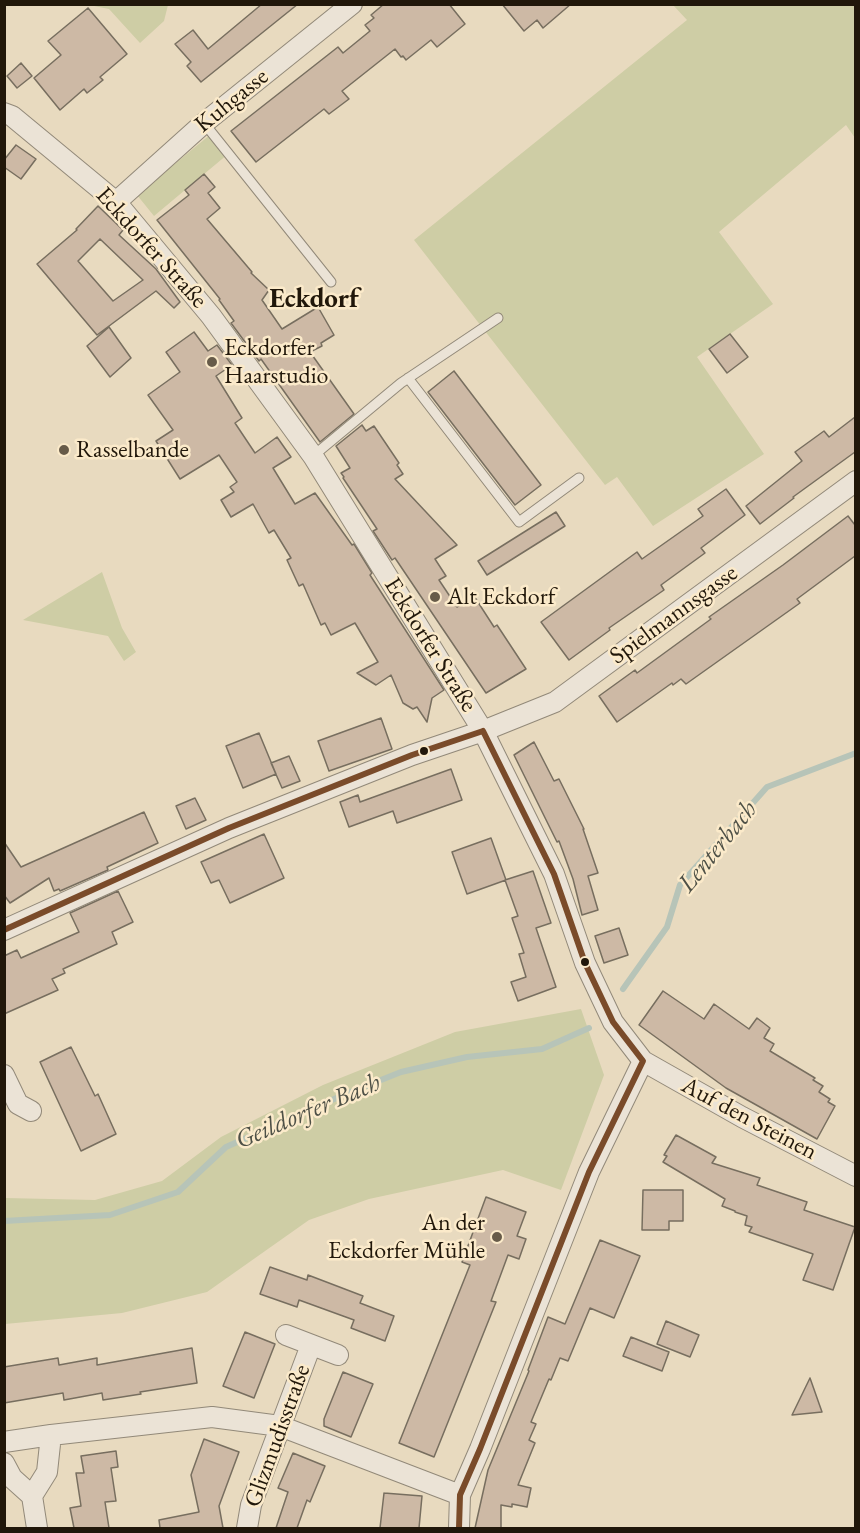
<!DOCTYPE html>
<meta charset="utf-8">
<style>
body{margin:0}
#map{position:relative;width:860px;height:1533px;overflow:hidden;background:#e8dabf;font-family:"EB Garamond",serif}
canvas{display:block}
.frame{position:absolute;inset:0;border:6px solid #21170a;pointer-events:none}
</style>
<div id="map">
<canvas width="860" height="1533"></canvas>
<div class="frame"></div>
</div>
<script>
const g = document.querySelector('canvas').getContext('2d');
g.lineJoin = 'round';
function fill(path, color) { g.fillStyle = color; g.fill(path, 'evenodd'); }
const shape = rows => new Path2D(rows.map(r => 'M' + r).join(''));
function trace(path, color, width, dash) { g.strokeStyle = color; g.lineWidth = width; g.lineCap = dash ? 'butt' : 'round'; g.setLineDash(dash || []); g.stroke(path); }
function drawText(font, color, halo, rows, align = 'center') {
  g.font = font + ' "EB Garamond",serif'; g.lineWidth = 5; g.setLineDash([]); g.textBaseline = 'middle'; g.strokeStyle = halo; g.fillStyle = color; for (const [text, x, y, turn = 0] of rows) {
    g.save(); g.translate(x, y); g.rotate((+turn || 0) * Math.PI / 180); g.textAlign = isNaN(turn) ? turn : align; if (halo) g.strokeText(text, 0, 0); g.fillText(text, 0, 0); g.restore();
  }
}
fill(shape([
 [89,5,168,5,164,21,140,43,109,9],
 [673,5,855,5,855,138,846,125,719,232,773,304,697,357,764,454,653,526,617,477,605,485,414,240,687,20],
 [211,134,228,154,154,216,137,195],
 [102,572,122,628,136,652,124,661,108,636,23,620],
 [581,1009,604,1075,561,1190,503,1170,369,1199,309,1220,207,1292,122,1313,5,1324,5,1198,95,1200,162,1181,221,1137,323,1085,455,1032]
]), '#cecda5');
trace(shape([
 [623,989,667,927,680,885,767,787,856,753],
 [4,1221,110,1215,178,1192,226,1147,341,1096,401,1072,467,1057,542,1049,589,1028]
]), '#b7c4b8', 6);
const building = shape([
 [262,4,298,4,201,82,187,66,191,62,175,44,193,30,208,49,262,4],
 [384,4,449,4,465,24,437,47,431,40,406,60,403,56,401,57,395,49,342,91,349,99,329,114,324,109,256,162,231,131,338,47,343,53,370,31,365,25,374,18,371,15,384,4],
 [502,4,571,4,543,28,537,20,524,31,502,4],
 [88,8,127,54,100,77,103,80,87,93,84,89,60,110,34,78,61,55,48,41,88,8],
 [21,63,32,76,17,88,7,76,21,63],
 [16,145,36,159,21,179,4,167,4,160,16,145],
 [204,174,215,187,208,193,220,208,207,219,252,272,251,273,269,290,262,300,282,329,318,307,334,335,321,343,322,346,310,352,354,414,320,442,261,359,259,361,231,323,234,321,219,300,220,299,157,220,189,195,185,190,204,174],
 [98,206,123,230,119,235,156,269,180,302,174,308,156,291,97,335,37,264,77,230,76,229,98,206],
 [100,239,143,280,113,301,78,261,100,239],
 [109,327,131,358,110,377,87,346,109,327],
 [194,332,208,351,217,345,232,365,216,376,242,418,235,423,255,453,277,437,291,457,273,468,295,504,315,493,352,545,354,544,372,573,370,575,444,690,432,698,427,722,417,707,413,709,403,703,391,675,376,685,357,673,378,662,355,623,331,635,325,623,321,625,303,584,299,586,287,560,291,558,274,530,269,533,253,504,231,517,221,500,234,492,230,487,237,482,219,455,180,479,156,441,173,430,148,395,180,372,166,352,194,332],
 [730,334,748,357,727,373,709,349,730,334],
 [454,371,541,485,515,505,428,392,454,371],
 [855,417,855,452,793,497,794,498,760,524,746,506,802,461,795,452,824,431,829,437,855,417],
 [362,425,366,431,374,426,399,463,397,465,403,474,395,479,457,545,435,559,446,576,439,580,457,607,474,596,494,627,497,625,526,669,486,693,395,558,392,560,373,531,377,529,343,478,344,477,341,473,350,468,336,446,362,425],
 [726,489,745,515,701,548,705,553,661,585,664,590,609,628,610,630,569,660,541,622,637,552,642,559,703,516,698,509,726,489],
 [556,512,565,526,487,575,478,561,556,512],
 [848,516,855,525,855,556,797,599,800,603,686,684,681,679,673,685,672,683,617,722,599,696,635,670,637,673,711,619,709,617,783,565,848,516],
 [381,718,392,749,329,771,318,741,381,718],
 [259,733,276,774,243,788,226,746,259,733],
 [534,742,554,781,559,779,584,829,583,829,598,873,588,876,598,910,582,915,573,879,559,841,557,842,514,755,534,742],
 [289,756,300,781,282,788,271,763,289,756],
 [451,769,462,800,397,823,393,811,349,827,340,802,358,795,360,802,451,769],
 [195,798,206,820,186,829,176,806,195,798],
 [144,812,158,843,107,867,108,870,60,891,59,889,54,891,49,878,10,903,4,895,4,842,21,867,144,812],
 [264,834,284,878,230,903,219,880,211,883,201,862,264,834],
 [491,838,506,880,467,894,452,852,491,838],
 [533,871,551,923,536,928,556,987,518,1001,511,982,526,977,519,954,524,953,512,918,518,916,505,880,533,871],
 [118,891,133,922,112,932,117,944,63,969,65,973,52,979,58,990,4,1014,4,956,17,950,21,958,79,932,70,913,118,891],
 [619,928,628,955,604,963,595,936,619,928],
 [663,991,704,1019,714,1004,749,1029,757,1018,770,1028,764,1038,774,1044,770,1051,815,1078,813,1080,823,1086,819,1092,830,1099,828,1102,835,1106,817,1139,726,1088,639,1025,663,991],
 [71,1047,95,1096,98,1094,116,1134,81,1151,40,1062,71,1047],
 [676,1135,716,1157,712,1163,760,1178,757,1185,807,1202,804,1210,855,1227,833,1290,803,1280,813,1254,749,1232,752,1227,745,1225,747,1216,735,1212,735,1211,722,1206,725,1199,663,1162,667,1156,664,1155,676,1135],
 [643,1190,683,1190,683,1221,669,1221,669,1230,642,1230,643,1190],
 [486,1197,526,1212,517,1236,526,1239,519,1259,508,1255,491,1301,496,1302,434,1457,399,1443,470,1265,462,1262,486,1197],
 [600,1240,640,1256,614,1318,590,1308,568,1361,560,1358,551,1380,549,1379,531,1422,536,1424,529,1440,535,1443,518,1485,531,1488,527,1507,512,1504,512,1507,501,1505,501,1528,475,1528,488,1470,529,1371,528,1370,548,1317,565,1324,600,1240],
 [270,1267,307,1280,308,1275,363,1296,360,1303,394,1316,385,1341,351,1328,354,1320,299,1300,297,1307,260,1294,270,1267],
 [666,1321,699,1335,690,1357,657,1344,666,1321],
 [245,1332,275,1344,254,1398,223,1386,245,1332],
 [631,1337,669,1352,662,1371,623,1356,631,1337],
 [192,1348,197,1383,140,1392,141,1394,103,1400,102,1393,64,1400,63,1393,4,1403,4,1367,58,1358,59,1365,97,1358,97,1365,192,1348],
 [343,1372,373,1384,351,1437,324,1426,324,1419,343,1372],
 [810,1378,822,1412,792,1415,810,1378],
 [204,1439,239,1452,219,1506,223,1528,160,1528,159,1520,199,1512,191,1475,204,1439],
 [116,1451,118,1467,111,1468,116,1501,105,1502,109,1528,74,1528,70,1508,81,1506,76,1473,84,1473,81,1456,116,1451],
 [293,1453,325,1466,310,1502,307,1500,297,1528,276,1528,288,1492,278,1488,293,1453],
 [384,1493,422,1496,419,1528,380,1528,384,1493]
]);
fill(building, '#cdb9a5');
trace(building, '#776e5f', 1.5);
const lane = shape([
 [204,123,331,282],
 [408,378,519,522,579,478],
 [313,456,401,383,498,318]
]);
const street = shape([
 [4,113,12,116,116,202,211,316,313,456,483,731,554,874,585,963,613,1022,643,1061,742,1117,856,1176],
 [116,202,204,123,352,4],
 [4,930,229,828,412,755,483,731,555,702,856,481],
 [4,1075,18,1104,31,1111],
 [286,1335,338,1355],
 [4,1442,51,1435,212,1417,280,1426,460,1495],
 [4,1463,12,1478,32,1496],
 [37,1528,32,1496,47,1472,51,1435],
 [247,1528,251,1505,311,1345],
 [459,1528,460,1495,480,1449,589,1172,643,1061]
]);
trace(lane, '#928979', 11);
trace(street, '#928979', 22);
trace(lane, '#ebe3d6', 9);
trace(street, '#ebe3d6', 20);
trace(shape([
 [4,930,229,828,412,755,483,731],
 [459,1528,460,1495,480,1449,589,1172,643,1061,613,1022,585,963,554,874,483,731]
]), '#7a4b2a', 6);
for (const [x, y, r, color] of [
 [212,362,6,"#675b49"],
 [64,450,6,"#675b49"],
 [435,597,6,"#675b49"],
 [424,751,5,"#21170a"],
 [585,962,5,"#21170a"],
 [497,1237,6,"#675b49"]
]) { const dot = new Path2D(); dot.arc(x, y, r, 0, 2 * Math.PI); g.fillStyle = color; g.fill(dot); trace(dot, '#fbeaca', 2); }
drawText('24px', '#21170a', '#fbeaca', [
 ["Kuhgasse",232,101,-39],
 ["Eckdorfer Straße",151,248,48],
 ["Spielmannsgasse",674,615,-36],
 ["Eckdorfer Straße",430,645,58],
 ["Auf den Steinen",749,1119,28],
 ["Glizmudisstraße",278,1436,-70]
]);
drawText('24px', '#21170a', '#fbeaca', [
 ["Eckdorfer",224,348],
 ["Haarstudio",224,376],
 ["Rasselbande",76,450],
 ["Alt Eckdorf",447,597],
 ["An der",485,1223,"right"],
 ["Eckdorfer Mühle",485,1251,"right"]
], 'left');
drawText('italic 26px', '#4e5046', '#fbeaca', [
 ["Lenterbach",718,847,-51],
 ["Geildorfer Bach",308,1112,-23]
]);
drawText('bold 27px', '#21170a', '#fbeaca', [
 ["Eckdorf",314,300]
]);
</script>
